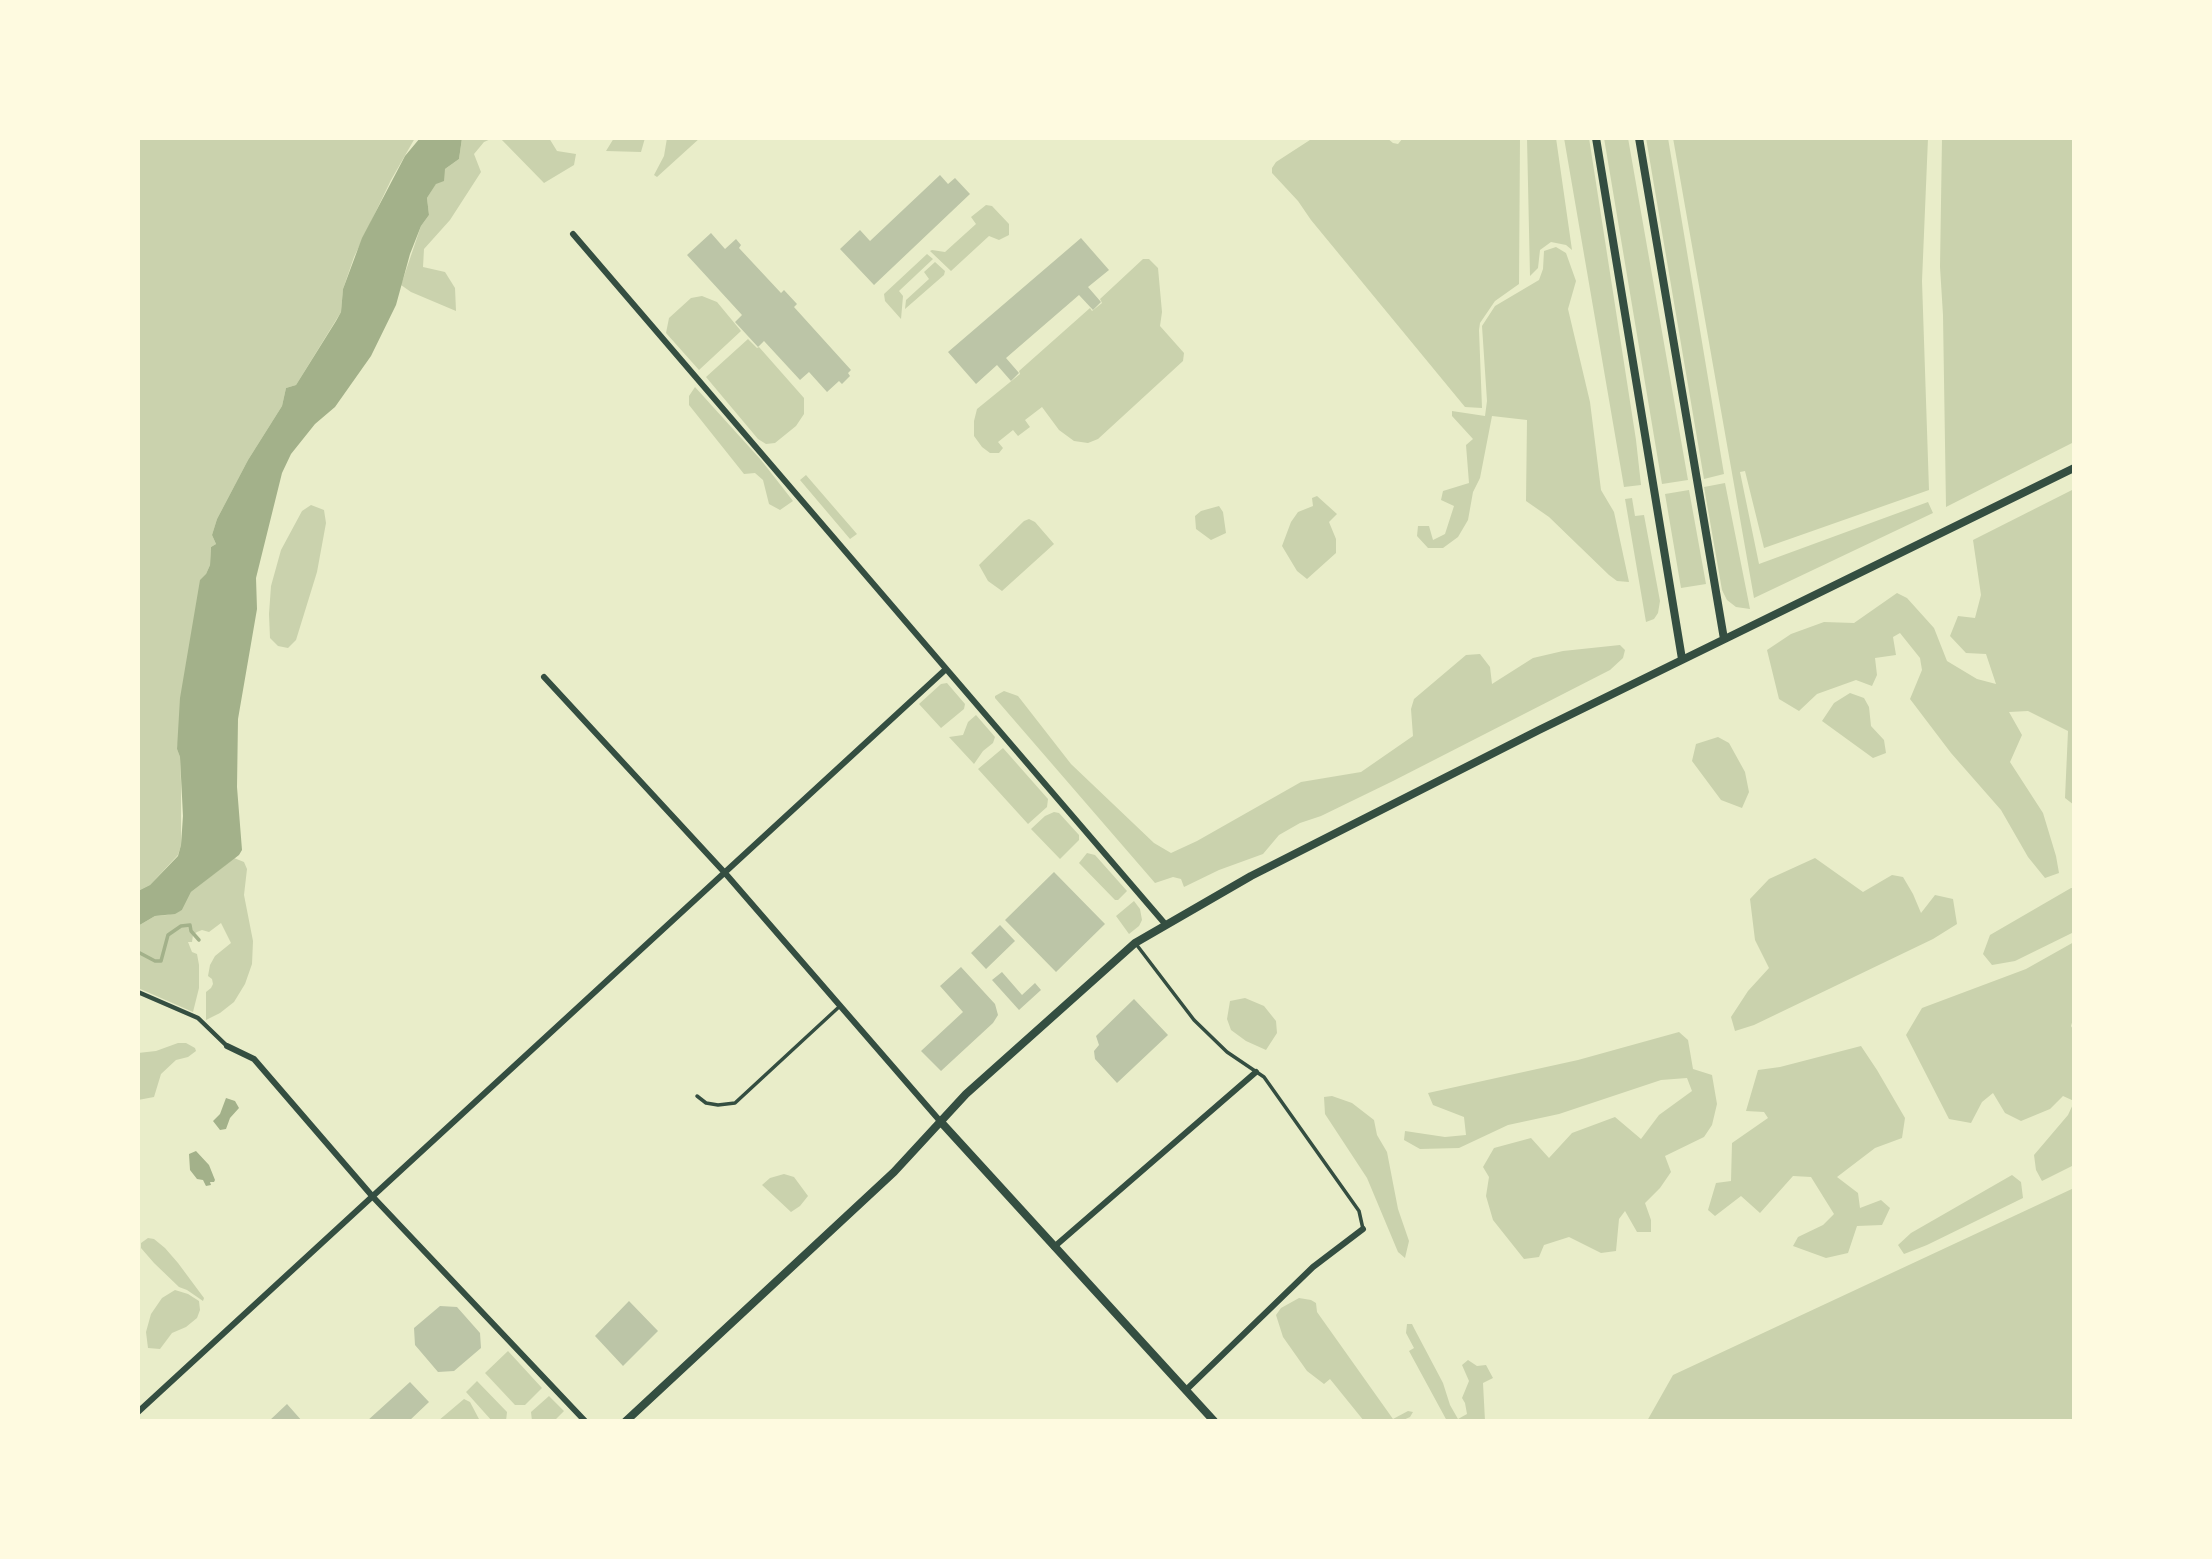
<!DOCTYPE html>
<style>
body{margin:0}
#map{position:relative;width:2212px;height:1559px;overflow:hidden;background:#e9edc9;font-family:"Roboto Serif",serif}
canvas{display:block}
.frame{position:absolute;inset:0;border:140px solid #fefae0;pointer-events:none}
</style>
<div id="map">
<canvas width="2212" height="1559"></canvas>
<div class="frame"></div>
</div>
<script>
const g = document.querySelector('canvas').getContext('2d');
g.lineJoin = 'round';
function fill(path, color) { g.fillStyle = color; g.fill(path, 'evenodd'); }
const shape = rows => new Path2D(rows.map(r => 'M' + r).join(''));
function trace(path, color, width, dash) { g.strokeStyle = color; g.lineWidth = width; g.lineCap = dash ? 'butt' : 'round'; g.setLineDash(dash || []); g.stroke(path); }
fill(shape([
 [138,138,415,138,391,180,354,257,343,289,341,312,296,385,286,388,282,406,248,460,217,519,212,535,216,544,211,547,210,565,206,574,177,749,180,757,181,782,181,845,178,855,150,885,138,891],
 [462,138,493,138,484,142,474,154,481,172,450,220,424,249,423,267,445,272,455,288,456,311,411,292,401,285,421,226,429,215,427,198,445,169,459,159],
 [500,138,549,138,557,151,576,154,574,165,544,183],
 [614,138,645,138,641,152,606,151],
 [667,138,700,138,657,177,654,175,664,156],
 [1313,138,1387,138,1393,143,1398,144,1403,138,1520,138,1519,284,1495,301,1480,323,1479,330,1482,408,1465,407,1311,220,1298,201,1272,173,1272,168,1276,162],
 [1527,138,1556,138,1572,250,1566,245,1551,242,1540,250,1538,268,1530,276],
 [1564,138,1589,138,1636,440,1641,485,1624,487],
 [1604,138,1628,138,1688,480,1662,484],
 [1646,138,1668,138,1724,474,1704,479],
 [1673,138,1928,138,1922,281,1929,490,1764,548,1745,471,1740,472,1759,564,1928,502,1933,513,1754,598],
 [1942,138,2074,138,2074,442,1946,507,1943,315,1940,267],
 [986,205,992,206,1009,224,1009,235,999,240,989,236,951,271,930,251,932,250,945,252,976,224,971,217],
 [1556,247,1566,253,1576,281,1568,309,1590,402,1601,490,1614,512,1629,582,1617,581,1609,575,1549,517,1526,501,1527,420,1492,416,1480,478,1473,492,1468,520,1458,537,1443,548,1428,548,1417,536,1418,526,1429,526,1433,540,1445,534,1454,506,1441,500,1443,491,1469,483,1466,445,1473,439,1452,416,1452,411,1485,416,1487,401,1482,326,1495,306,1539,280,1543,269,1544,251],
 [927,254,933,259,899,291,903,296,901,319,885,301,884,294],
 [1143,259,1149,259,1158,268,1162,312,1160,326,1184,353,1183,361,1098,439,1088,443,1074,441,1059,430,1042,407,1025,420,1030,427,1018,436,1013,430,998,442,1003,448,999,453,990,453,982,447,974,436,974,421,977,409,1020,374,1019,371,1090,308,1092,311,1102,303,1100,299],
 [935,262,945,271,944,275,905,309,906,300,929,279,924,272],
 [702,296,717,302,741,331,699,370,666,333,669,318,691,298],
 [748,339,757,348,759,347,804,398,804,414,796,426,775,443,766,444,758,439,706,377],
 [695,387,761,460,793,501,780,510,769,504,763,480,755,473,744,474,689,405,689,396],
 [806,475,857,534,850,539,800,480],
 [1725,483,1750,609,1736,607,1727,600,1722,590,1704,487],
 [2074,489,2074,805,2065,798,2068,731,2028,711,2009,712,2022,735,2010,762,2043,813,2056,856,2059,873,2045,878,2028,857,2001,810,1951,753,1910,699,1922,670,1920,658,1900,633,1893,637,1896,655,1875,658,1877,675,1872,686,1856,680,1817,694,1799,711,1779,699,1767,650,1791,634,1824,622,1854,623,1897,593,1907,598,1934,628,1947,661,1977,679,1996,684,1986,654,1966,653,1950,636,1958,616,1975,618,1981,595,1973,540],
 [1689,490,1706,584,1681,588,1665,494],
 [1317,496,1337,514,1329,522,1336,539,1336,553,1307,579,1297,571,1282,546,1291,522,1298,512,1313,506,1312,498],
 [1632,498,1635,516,1644,515,1660,601,1658,613,1654,619,1646,622,1625,499],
 [311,505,324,510,326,523,317,572,296,640,288,648,278,646,270,638,269,614,271,586,281,550,302,511],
 [1219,506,1223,512,1226,533,1211,540,1196,529,1195,516,1201,511],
 [1029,519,1035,522,1054,544,1002,591,988,581,979,565,1024,521],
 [1620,645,1625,650,1623,658,1610,670,1393,781,1321,816,1300,823,1279,835,1263,854,1219,870,1184,887,1181,879,1173,877,1155,883,995,698,995,696,1004,691,1018,696,1071,764,1154,843,1171,853,1197,841,1301,782,1361,772,1413,736,1411,709,1414,699,1466,655,1480,654,1490,667,1492,684,1533,658,1563,651],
 [947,683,965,704,964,709,941,728,919,704,941,684],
 [1850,693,1864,698,1869,707,1871,726,1884,740,1886,753,1873,758,1822,721,1834,703],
 [976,715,995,737,993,743,983,751,974,764,949,737,963,735,968,722],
 [1718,737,1729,743,1745,772,1749,792,1742,808,1721,800,1692,761,1696,744],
 [1003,748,1048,799,1047,807,1028,824,978,769],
 [1054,812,1059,813,1079,835,1079,840,1060,859,1031,829,1045,816],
 [1087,853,1095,855,1127,891,1118,900,1115,900,1079,863],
 [234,858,244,862,247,869,244,895,253,941,252,964,245,984,234,1002,220,1013,206,1020,206,992,211,988,213,984,212,979,208,976,210,965,215,956,231,943,221,923,209,932,202,930,197,932,193,935,192,942,188,942,192,952,197,954,199,965,199,988,193,1012,138,988,138,926,155,916,167,915,182,910,191,892],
 [1815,858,1863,892,1892,875,1903,877,1913,894,1921,913,1935,895,1953,899,1957,924,1933,939,1754,1025,1735,1031,1731,1017,1748,991,1769,968,1755,940,1750,899,1769,879],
 [2071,888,2074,888,2074,932,2015,961,1992,965,1983,954,1990,935],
 [1134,901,1140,909,1142,920,1139,926,1129,934,1116,916],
 [2074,942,2074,1016,2071,1026,2074,1031,2074,1101,2063,1096,2050,1109,2021,1121,2005,1113,1993,1093,1982,1102,1971,1123,1949,1119,1906,1035,1922,1008,2026,969],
 [1245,998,1264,1006,1276,1021,1277,1033,1266,1050,1246,1041,1231,1030,1227,1019,1230,1001],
 [1679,1032,1688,1040,1693,1069,1712,1075,1717,1104,1712,1125,1704,1137,1665,1156,1671,1172,1660,1188,1645,1203,1651,1220,1651,1232,1637,1232,1625,1211,1619,1219,1616,1251,1601,1253,1569,1237,1544,1245,1539,1257,1524,1259,1493,1220,1486,1196,1489,1177,1483,1167,1494,1148,1531,1138,1549,1158,1572,1133,1615,1117,1641,1139,1659,1115,1692,1091,1687,1078,1661,1080,1559,1114,1508,1125,1459,1148,1420,1149,1404,1140,1405,1131,1445,1137,1466,1135,1464,1117,1433,1105,1428,1093,1578,1060],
 [178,1043,186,1043,195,1048,196,1051,188,1057,176,1060,161,1074,154,1097,138,1100,138,1053,156,1051],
 [1861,1046,1877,1070,1905,1118,1902,1138,1875,1148,1837,1177,1858,1193,1860,1208,1881,1200,1890,1208,1882,1225,1857,1226,1848,1253,1826,1258,1793,1246,1798,1237,1823,1225,1834,1214,1811,1177,1793,1176,1760,1213,1741,1196,1715,1216,1708,1210,1716,1183,1731,1181,1732,1143,1768,1118,1764,1112,1746,1111,1758,1070,1780,1067],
 [1332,1096,1352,1103,1374,1120,1377,1135,1387,1152,1398,1209,1409,1241,1405,1258,1398,1252,1367,1178,1325,1114,1324,1097],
 [2074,1102,2074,1165,2042,1181,2036,1170,2034,1155,2068,1115],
 [784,1174,794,1177,808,1196,800,1206,791,1212,762,1185,770,1178],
 [2012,1175,2021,1182,2023,1198,1927,1245,1904,1254,1898,1245,1911,1233],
 [2074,1188,2074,1421,1647,1421,1673,1375],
 [148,1238,154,1239,165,1248,178,1263,201,1294,204,1298,203,1301,187,1290,179,1287,154,1263,141,1248,141,1243],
 [175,1290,188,1294,199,1301,200,1310,197,1318,186,1327,172,1333,160,1349,148,1348,146,1332,151,1314,162,1298],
 [1299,1298,1311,1300,1316,1303,1317,1312,1393,1419,1408,1411,1413,1412,1410,1417,1401,1421,1364,1421,1330,1379,1324,1384,1307,1371,1283,1337,1276,1315,1281,1308],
 [1407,1324,1412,1324,1415,1330,1443,1383,1450,1405,1458,1419,1467,1414,1465,1403,1462,1398,1469,1381,1462,1365,1468,1360,1477,1366,1486,1365,1493,1378,1483,1383,1485,1421,1447,1421,1409,1351,1414,1348,1406,1333],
 [508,1351,542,1388,525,1405,515,1405,485,1373],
 [477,1381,507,1412,506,1421,492,1421,466,1392],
 [549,1396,564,1411,554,1421,532,1421,531,1412],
 [464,1399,470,1402,480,1421,438,1421]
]), '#cad2ad');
fill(shape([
 [420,138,462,138,459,159,445,169,444,181,436,184,427,198,429,215,421,226,410,254,396,305,371,356,335,407,315,424,291,454,282,473,256,578,257,609,238,719,237,787,242,850,239,855,191,892,182,910,175,914,155,916,138,926,138,891,150,885,178,856,181,845,183,816,180,757,177,749,180,698,200,580,206,574,210,565,211,547,216,544,212,535,217,519,248,460,282,406,286,388,296,385,336,321,341,312,343,289,362,238,405,156],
 [226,1098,235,1101,239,1108,230,1118,226,1129,220,1130,213,1121,220,1114],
 [196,1151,209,1165,215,1180,214,1182,210,1182,211,1185,206,1186,203,1180,197,1179,190,1170,189,1154]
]), '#a3b18a');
trace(shape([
 [138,952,155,961,161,961,168,935,181,926,190,925,191,931,199,940]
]), '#a3b18a', 3.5);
fill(shape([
 [940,175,948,184,955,178,970,194,874,285,840,249,860,230,870,241],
 [711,233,725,249,736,239,741,245,739,248,781,293,784,290,797,304,794,307,851,370,848,373,850,376,842,384,839,381,827,392,809,372,800,380,764,341,758,347,735,322,742,315,687,255],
 [1081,238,1109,270,1088,287,1101,302,1093,310,1079,295,1006,358,1019,373,1011,381,997,365,976,384,948,352],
 [1054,872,1105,924,1056,972,1005,920],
 [1000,925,1015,941,986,969,971,953],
 [961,967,995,1004,998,1015,993,1023,941,1071,921,1051,963,1012,940,986],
 [1002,972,1022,995,1035,983,1041,990,1019,1010,992,980],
 [1134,999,1168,1035,1117,1083,1095,1059,1094,1051,1099,1045,1096,1036],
 [629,1301,658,1331,623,1366,595,1336],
 [440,1306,457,1307,480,1333,481,1348,454,1371,438,1372,415,1345,414,1328],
 [410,1382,429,1402,409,1421,367,1421],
 [287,1404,302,1421,269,1421]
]), '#bcc5a7');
trace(shape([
 [1136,944,1194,1020,1227,1052,1264,1077,1359,1211,1363,1229],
 [697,1096,706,1103,718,1105,735,1103,840,1006]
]), '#344e41', 3.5);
trace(shape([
 [138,992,198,1018,227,1046]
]), '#344e41', 4.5);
trace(shape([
 [573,234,1166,925],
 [544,677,725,873,940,1121],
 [227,1046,254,1059,373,1197,585,1421],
 [1054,1247,1256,1072],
 [1186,1390,1313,1267,1363,1229],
 [138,1412,946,669]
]), '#344e41', 6);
trace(shape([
 [1596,138,1682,659],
 [1639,138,1724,639],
 [940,1121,1214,1421],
 [626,1421,894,1172,966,1094,1135,943,1251,876,1539,730,2074,468]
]), '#344e41', 8);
</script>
